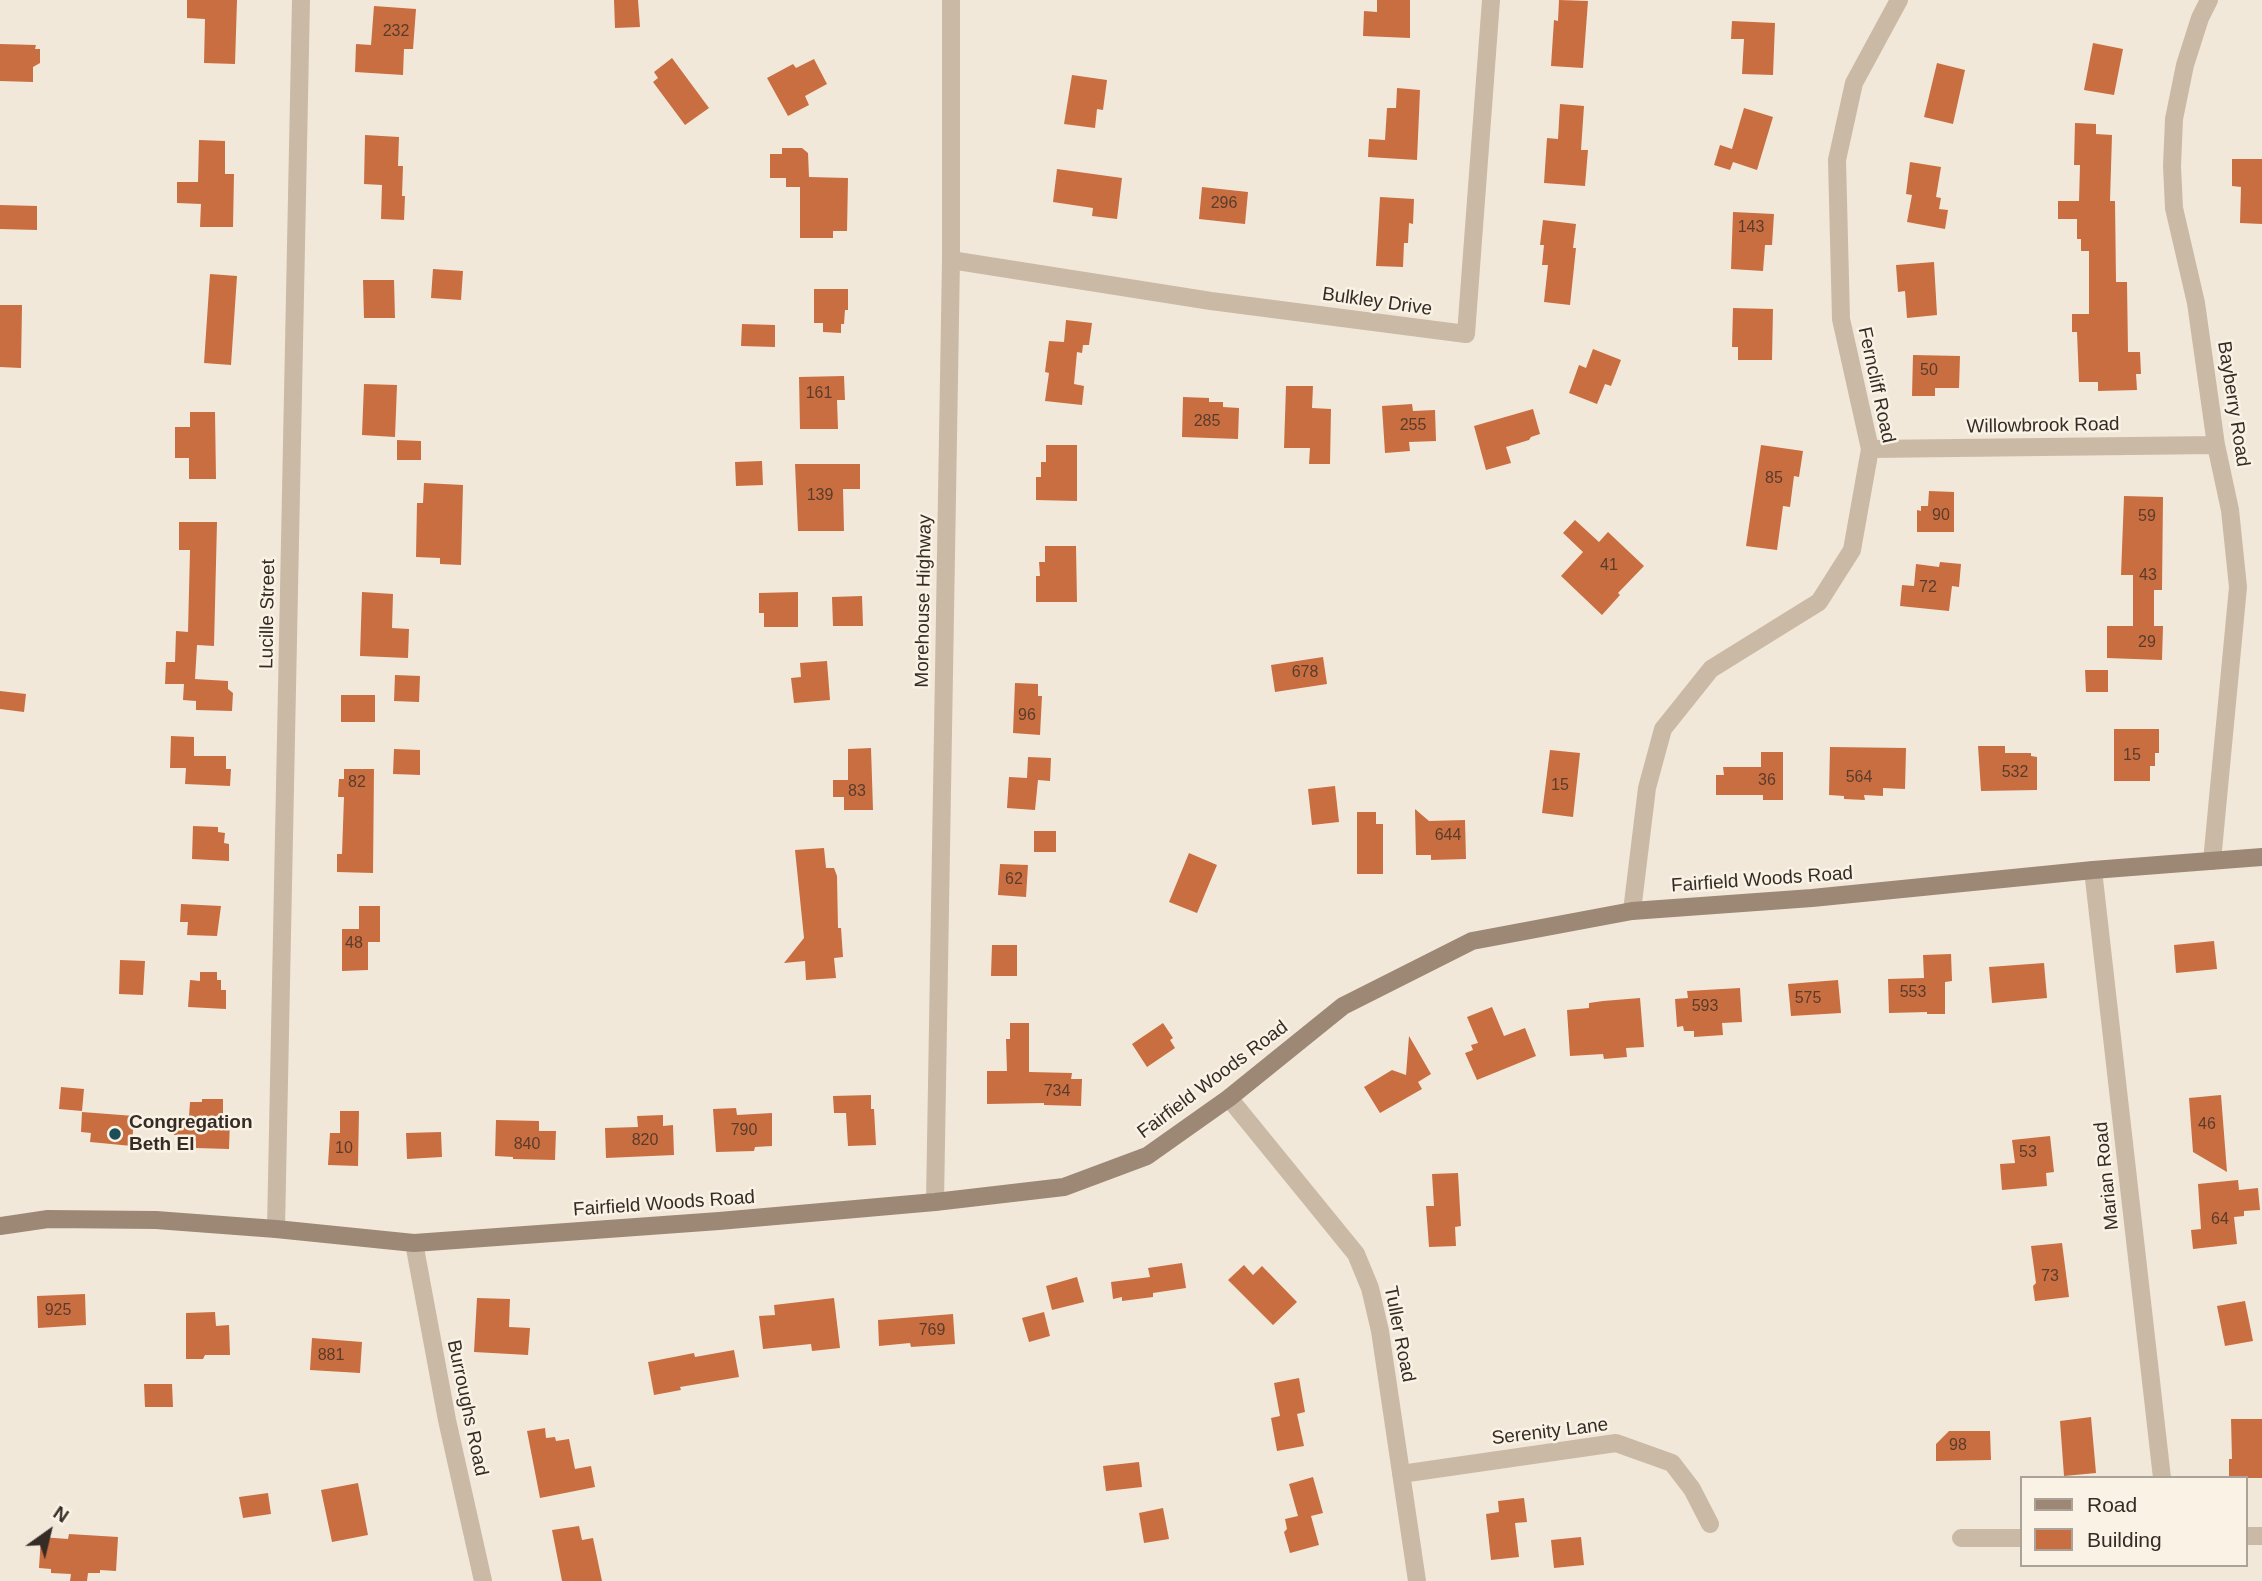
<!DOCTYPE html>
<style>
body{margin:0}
#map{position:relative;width:2262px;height:1581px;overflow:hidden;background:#f2e8d9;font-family:Arial,sans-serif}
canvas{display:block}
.legend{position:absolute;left:2020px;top:1476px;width:228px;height:91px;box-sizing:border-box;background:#f9f2e5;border:2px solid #aba399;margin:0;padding:9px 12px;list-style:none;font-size:21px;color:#352c26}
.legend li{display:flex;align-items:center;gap:14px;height:35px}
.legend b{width:35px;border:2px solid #aba399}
.north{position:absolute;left:14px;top:1497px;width:70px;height:70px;-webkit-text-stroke:5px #f9f2e5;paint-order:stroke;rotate:34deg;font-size:19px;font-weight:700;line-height:28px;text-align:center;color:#352c26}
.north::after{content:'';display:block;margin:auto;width:24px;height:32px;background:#352c26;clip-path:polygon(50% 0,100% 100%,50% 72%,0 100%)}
</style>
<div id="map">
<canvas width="2262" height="1581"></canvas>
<ul class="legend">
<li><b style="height:9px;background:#9d8876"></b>Road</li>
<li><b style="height:19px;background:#c96e40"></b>Building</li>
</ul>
<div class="north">N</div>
</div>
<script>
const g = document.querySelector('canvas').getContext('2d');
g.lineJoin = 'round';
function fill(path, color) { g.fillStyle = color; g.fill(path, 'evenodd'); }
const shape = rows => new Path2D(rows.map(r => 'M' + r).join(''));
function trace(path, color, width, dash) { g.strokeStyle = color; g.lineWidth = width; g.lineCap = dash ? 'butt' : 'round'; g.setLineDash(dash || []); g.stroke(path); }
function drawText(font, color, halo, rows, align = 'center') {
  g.font = font + ' Arial,sans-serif'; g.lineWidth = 5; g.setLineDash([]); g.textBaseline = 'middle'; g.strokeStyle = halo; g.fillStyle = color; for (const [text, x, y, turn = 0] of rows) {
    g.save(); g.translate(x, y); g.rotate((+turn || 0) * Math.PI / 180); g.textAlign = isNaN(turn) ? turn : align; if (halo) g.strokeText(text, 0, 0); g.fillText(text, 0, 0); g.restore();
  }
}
fill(shape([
 [187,0,237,0,235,64,204,63,205,19,187,18],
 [614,0,638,0,640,27,615,28],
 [1377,0,1410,0,1410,38,1363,36,1364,11,1377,12],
 [1559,0,1588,1,1583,68,1551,66,1554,20,1558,21],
 [374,6,416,9,413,49,404,49,403,75,355,72,356,44,371,45],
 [1732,21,1775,23,1773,75,1742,74,1744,39,1731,39],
 [2093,43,2123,49,2114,95,2084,90],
 [0,44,36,45,35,49,40,49,40,63,33,67,33,82,0,81],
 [672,58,709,108,685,125,653,82,658,78,654,72],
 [814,59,827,84,805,96,809,105,788,116,767,78,793,64,796,68],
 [1937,63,1965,70,1953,124,1924,117],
 [1072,75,1107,80,1103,110,1097,109,1095,128,1064,124],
 [1397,88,1420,90,1417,160,1368,157,1369,139,1385,140,1387,108,1396,108],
 [1560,104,1584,106,1581,150,1588,150,1585,186,1544,183,1547,138,1558,139],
 [1744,108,1773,117,1757,170,1733,162,1730,170,1714,165,1720,145,1732,149],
 [2075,123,2096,124,2096,134,2112,135,2110,201,2115,201,2116,282,2127,282,2128,352,2140,352,2141,374,2136,374,2137,390,2098,391,2098,382,2079,382,2077,332,2072,332,2072,314,2089,314,2089,251,2081,251,2081,239,2077,239,2077,219,2058,219,2058,201,2079,201,2080,165,2074,165],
 [365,135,399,137,398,166,403,166,402,196,405,196,404,220,381,219,382,185,364,184],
 [199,140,225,141,225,174,234,174,233,227,200,227,201,204,177,203,177,182,198,182],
 [782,148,802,148,808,153,809,177,848,178,847,231,833,231,833,238,800,238,800,187,786,187,786,178,770,178,770,154,782,154],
 [2232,159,2262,159,2262,224,2240,223,2241,187,2232,186],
 [1910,162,1941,167,1936,197,1941,198,1939,209,1948,210,1945,229,1907,222,1912,195,1906,194],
 [1057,169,1122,178,1117,219,1092,216,1093,208,1053,202],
 [1202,187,1248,192,1245,224,1199,219],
 [1380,197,1414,199,1413,224,1409,223,1408,243,1404,243,1403,267,1376,266],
 [0,205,37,206,37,230,0,229],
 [1733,212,1774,214,1772,245,1765,245,1763,271,1731,269],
 [1543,220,1576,224,1573,248,1576,248,1570,305,1544,302,1548,265,1542,265,1544,245,1540,245],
 [1934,262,1937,315,1907,318,1905,291,1898,292,1896,265],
 [433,269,463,271,461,300,431,298],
 [210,274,237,276,231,365,204,363],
 [363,280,394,280,395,318,364,318],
 [814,289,848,289,848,310,845,310,844,324,841,324,841,333,823,332,823,323,814,323],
 [0,305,22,305,21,368,0,367],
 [1733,308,1773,309,1772,360,1738,360,1738,347,1732,347],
 [1066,320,1092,323,1089,345,1083,345,1082,353,1077,352,1074,384,1084,386,1082,405,1045,401,1049,373,1045,372,1049,341,1064,342],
 [742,324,775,325,775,347,741,346],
 [1593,349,1621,360,1611,386,1605,384,1597,404,1569,393,1579,365,1586,368],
 [1913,355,1960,356,1959,388,1935,388,1935,396,1912,396],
 [844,376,845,400,837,400,838,429,800,429,799,377],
 [364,384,397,385,395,437,362,435],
 [1286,386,1313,386,1312,408,1331,409,1330,464,1309,464,1310,448,1284,448],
 [1183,397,1209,398,1209,402,1223,402,1223,407,1239,408,1238,439,1182,437],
 [1412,404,1413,411,1435,410,1436,441,1409,442,1410,451,1385,453,1382,406],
 [1533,409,1540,434,1531,437,1529,440,1506,447,1511,463,1486,470,1474,426],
 [190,412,215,412,216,479,189,479,189,458,175,458,175,427,190,427],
 [397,440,421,441,421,460,397,460],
 [1046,445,1077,445,1077,501,1036,500,1036,477,1041,477,1041,462,1046,462],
 [1761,445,1803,451,1799,477,1794,476,1790,507,1783,506,1777,550,1746,546],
 [762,461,763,485,736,486,735,462],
 [795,464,860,464,860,489,843,489,844,531,798,531],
 [424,483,463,485,461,565,440,564,440,558,416,557,417,503,423,503],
 [1929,491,1954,492,1954,532,1917,532,1917,510,1921,511,1921,506,1928,506],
 [2124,496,2163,497,2162,590,2154,590,2154,626,2163,626,2162,660,2107,658,2107,626,2133,626,2133,575,2121,575],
 [1575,520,1599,542,1608,532,1644,566,1618,593,1620,595,1602,615,1561,576,1583,552,1563,533],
 [179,522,217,522,214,646,197,645,195,679,228,681,228,689,233,693,232,711,196,710,196,701,183,700,184,684,165,684,166,662,175,662,176,631,188,632,190,550,179,550],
 [1045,546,1076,546,1077,602,1036,602,1036,576,1040,576,1039,562,1045,562],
 [1940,562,1961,564,1959,587,1952,586,1949,611,1900,606,1902,585,1914,586,1916,564,1939,567],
 [362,592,393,594,392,628,409,629,408,658,360,656],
 [798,592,798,627,764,627,764,613,759,613,759,593],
 [862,596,863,626,833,626,832,597],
 [1323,657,1327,684,1275,692,1271,665],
 [827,661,830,700,794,703,791,678,801,677,800,663],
 [2085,670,2108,670,2108,692,2086,692],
 [395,675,420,676,419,702,394,701],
 [1015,683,1038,684,1038,696,1042,696,1040,735,1013,733],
 [0,691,26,694,24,712,0,709],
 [341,695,375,695,375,722,341,722],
 [2114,729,2159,729,2159,753,2155,753,2155,766,2150,766,2150,781,2114,781],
 [171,736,194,737,194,756,226,756,226,769,231,769,230,786,185,784,186,768,170,768],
 [1978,746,2005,746,2005,753,2031,753,2031,756,2037,757,2037,790,1981,791],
 [1830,747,1906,748,1905,789,1883,788,1883,796,1864,795,1865,800,1844,799,1844,796,1829,795],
 [871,748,873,810,844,810,844,797,833,797,833,780,848,780,848,749],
 [394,749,420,750,420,775,393,774],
 [1550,750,1580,753,1573,817,1542,813],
 [1761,752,1783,752,1783,800,1763,800,1763,795,1716,795,1716,775,1724,775,1723,767,1761,767],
 [1028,757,1051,758,1050,781,1038,780,1035,810,1007,808,1009,777,1027,778],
 [344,769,374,769,373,873,337,872,337,854,342,854,344,797,338,797,339,779,344,779],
 [1335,786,1339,822,1312,825,1308,789],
 [1415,809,1429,821,1465,820,1466,859,1431,860,1431,855,1416,855],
 [1357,812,1376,812,1376,824,1383,824,1383,874,1357,874],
 [193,826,218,827,218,832,225,833,224,843,229,844,229,861,192,859],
 [1034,831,1056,831,1056,852,1034,852],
 [824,848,826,868,834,868,837,876,838,928,841,928,843,957,834,958,836,978,806,980,805,961,784,963,804,938,795,850],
 [1189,853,1217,865,1197,913,1169,902],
 [1000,864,1028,865,1026,897,998,895],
 [181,904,221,906,217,936,187,935,188,922,180,922],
 [359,906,380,906,380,942,368,942,368,970,342,971,342,929,359,929],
 [2214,941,2217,969,2176,973,2174,945],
 [992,945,1017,945,1017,976,991,976],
 [1951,954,1952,981,1945,982,1945,1014,1927,1014,1927,1012,1889,1013,1888,979,1924,978,1923,955],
 [120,960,145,961,143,995,119,994],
 [2044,963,2047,998,1992,1003,1989,967],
 [200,972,217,972,217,980,221,980,221,990,226,990,226,1009,188,1007,190,980,200,981],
 [1838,980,1841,1013,1791,1016,1788,984],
 [1740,988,1742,1022,1722,1023,1723,1035,1694,1037,1694,1031,1684,1031,1683,1026,1677,1027,1675,999,1688,998,1687,991],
 [1640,998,1644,1047,1626,1048,1627,1057,1604,1059,1603,1054,1570,1056,1567,1010,1589,1008,1589,1003,1603,1001],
 [1492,1007,1504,1036,1525,1028,1536,1056,1477,1080,1465,1053,1473,1050,1471,1045,1478,1043,1467,1017],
 [1010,1023,1029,1023,1029,1072,1072,1073,1071,1079,1082,1079,1081,1106,1044,1105,1044,1103,987,1104,987,1071,1007,1071,1006,1039,1010,1039],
 [1163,1023,1173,1038,1170,1040,1175,1048,1147,1067,1132,1044],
 [1409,1036,1431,1074,1418,1082,1422,1089,1380,1113,1364,1087,1392,1070,1406,1075],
 [61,1087,84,1089,82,1111,59,1109],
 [871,1095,871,1109,874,1109,876,1145,848,1146,846,1113,834,1113,833,1096],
 [2221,1095,2227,1172,2193,1152,2189,1098],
 [202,1099,223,1099,223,1119,230,1119,229,1149,196,1148,196,1141,190,1141,190,1135,174,1135,175,1116,189,1117,190,1102,202,1102],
 [736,1108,737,1115,772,1113,772,1146,755,1147,754,1151,716,1152,713,1109],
 [340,1111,359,1111,358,1166,328,1165,330,1133,340,1133],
 [82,1112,134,1116,132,1146,90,1142,91,1133,81,1132],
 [663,1115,663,1126,673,1125,674,1155,606,1158,605,1128,638,1127,637,1116],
 [496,1120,539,1121,539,1131,556,1131,555,1160,513,1159,513,1157,495,1156],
 [441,1132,442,1157,407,1159,406,1133],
 [2050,1136,2054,1172,2046,1173,2047,1186,2002,1190,2000,1164,2015,1163,2012,1140],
 [1458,1173,1461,1226,1455,1227,1456,1246,1429,1247,1426,1206,1434,1206,1432,1174],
 [2238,1180,2239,1190,2258,1188,2260,1210,2244,1211,2244,1216,2234,1217,2237,1244,2193,1249,2191,1230,2201,1229,2198,1184],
 [2062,1243,2069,1297,2035,1301,2033,1286,2036,1283,2031,1246],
 [1182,1263,1186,1288,1153,1293,1153,1297,1122,1301,1122,1297,1113,1299,1111,1282,1150,1277,1148,1268],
 [1244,1265,1253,1275,1262,1266,1297,1302,1273,1325,1228,1280],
 [1077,1277,1084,1302,1052,1310,1046,1286],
 [85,1294,86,1325,38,1328,37,1296],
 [477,1298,510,1299,509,1327,530,1328,528,1355,474,1352],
 [834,1298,840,1348,812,1351,811,1344,763,1349,759,1316,775,1315,774,1305],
 [2245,1301,2253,1341,2225,1346,2217,1306],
 [215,1312,216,1326,229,1325,230,1355,205,1355,203,1359,186,1359,186,1313],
 [1044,1312,1050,1336,1029,1342,1022,1318],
 [953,1314,955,1344,911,1347,910,1343,879,1346,878,1320],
 [312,1338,362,1342,360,1373,310,1370],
 [734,1350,739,1377,680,1387,681,1390,654,1395,648,1362,694,1353,695,1357],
 [1299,1378,1305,1412,1297,1414,1304,1446,1277,1451,1271,1418,1280,1416,1274,1383],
 [144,1384,172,1384,173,1407,145,1407],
 [2091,1417,2096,1473,2064,1476,2060,1421],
 [2231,1419,2262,1419,2262,1478,2229,1478,2229,1459,2232,1459],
 [545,1428,546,1438,555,1437,556,1441,569,1439,575,1469,591,1466,595,1487,540,1498,527,1431],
 [1949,1431,1990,1431,1991,1460,1936,1461,1936,1444],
 [1139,1462,1142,1487,1106,1491,1103,1466],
 [1313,1477,1323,1513,1311,1516,1319,1545,1290,1553,1284,1532,1287,1529,1285,1519,1298,1516,1289,1484],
 [358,1483,368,1535,332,1542,321,1490],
 [268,1493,271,1514,243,1518,239,1497],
 [1524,1498,1527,1522,1515,1523,1519,1557,1491,1560,1486,1514,1499,1512,1498,1501],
 [1163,1508,1169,1539,1144,1543,1139,1513],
 [579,1526,582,1540,593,1538,602,1581,562,1581,552,1530],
 [69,1534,118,1537,116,1571,100,1570,100,1573,88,1573,87,1581,70,1581,71,1574,51,1573,51,1569,39,1568,41,1537,68,1539],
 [1581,1537,1584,1565,1554,1568,1551,1540]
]), '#c96e40');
trace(shape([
 [2209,0,2200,18,2185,65,2174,119,2172,166,2174,208,2196,303,2216,445,2230,510,2238,587,2212,861],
 [951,260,1211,301,1466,334,1491,0],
 [1870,449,2216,445],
 [2093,870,2162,1478],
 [1632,911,1647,788,1663,729,1711,669,1819,602,1852,550,1870,449,1841,319,1837,160,1854,83,1899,0],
 [1229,1098,1356,1254,1370,1288,1380,1331,1417,1581],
 [276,1229,301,0],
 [414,1243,447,1420,483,1581],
 [1401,1474,1616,1443,1672,1463,1692,1489,1710,1524],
 [2246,1536,2262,1536],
 [1961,1538,2022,1538]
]), '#cab9a5', 18);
trace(shape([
 [935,1202,951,260,951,0]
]), '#cab9a5', 18);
trace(shape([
 [0,1226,48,1219,156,1220,276,1229,414,1243,719,1221,935,1202,1064,1187,1147,1156,1229,1098,1343,1006,1472,941,1632,911,1812,898,2093,870,2262,857]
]), '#9d8876', 18);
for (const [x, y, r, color] of [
 [115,1134,7,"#1b4e57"]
]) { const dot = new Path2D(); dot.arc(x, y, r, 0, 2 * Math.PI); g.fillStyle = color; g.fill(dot); trace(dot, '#f9f2e5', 2.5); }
drawText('16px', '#5a3c2c', null, [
 ["232",396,32],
 ["296",1224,204],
 ["143",1751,228],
 ["50",1929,371],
 ["161",819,394],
 ["285",1207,422],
 ["255",1413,426],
 ["85",1774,479],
 ["139",820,496],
 ["90",1941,516],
 ["59",2147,517],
 ["41",1609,566],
 ["43",2148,576],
 ["72",1928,588],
 ["29",2147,643],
 ["678",1305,673],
 ["96",1027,716],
 ["15",2132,756],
 ["532",2015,773],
 ["564",1859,778],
 ["36",1767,781],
 ["82",357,783],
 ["15",1560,786],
 ["83",857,792],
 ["644",1448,836],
 ["62",1014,880],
 ["48",354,944],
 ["553",1913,993],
 ["575",1808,999],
 ["593",1705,1007],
 ["734",1057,1092],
 ["46",2207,1125],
 ["790",744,1131],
 ["820",645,1141],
 ["840",527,1145],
 ["10",344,1149],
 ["53",2028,1153],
 ["64",2220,1220],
 ["73",2050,1277],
 ["925",58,1311],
 ["769",932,1331],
 ["881",331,1356],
 ["98",1958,1446]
]);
drawText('19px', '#352c26', '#f9f2e5', [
 ["Bulkley Drive",1377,302,8],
 ["Ferncliff Road",1876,385,78],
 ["Bayberry Road",2233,404,81],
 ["Willowbrook Road",2043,426,-1],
 ["Morehouse Highway",924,601,-89],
 ["Lucille Street",268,614,-89],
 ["Fairfield Woods Road",1762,880,-4],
 ["Fairfield Woods Road",1213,1080,-37],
 ["Marian Road",2107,1176,-96],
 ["Fairfield Woods Road",664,1204,-4],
 ["Tuller Road",1399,1334,79],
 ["Burroughs Road",467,1408,78],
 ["Serenity Lane",1550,1432,-7]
]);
drawText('bold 19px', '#352c26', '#f9f2e5', [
 ["Congregation",129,1123],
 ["Beth El",129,1145]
], 'left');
</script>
